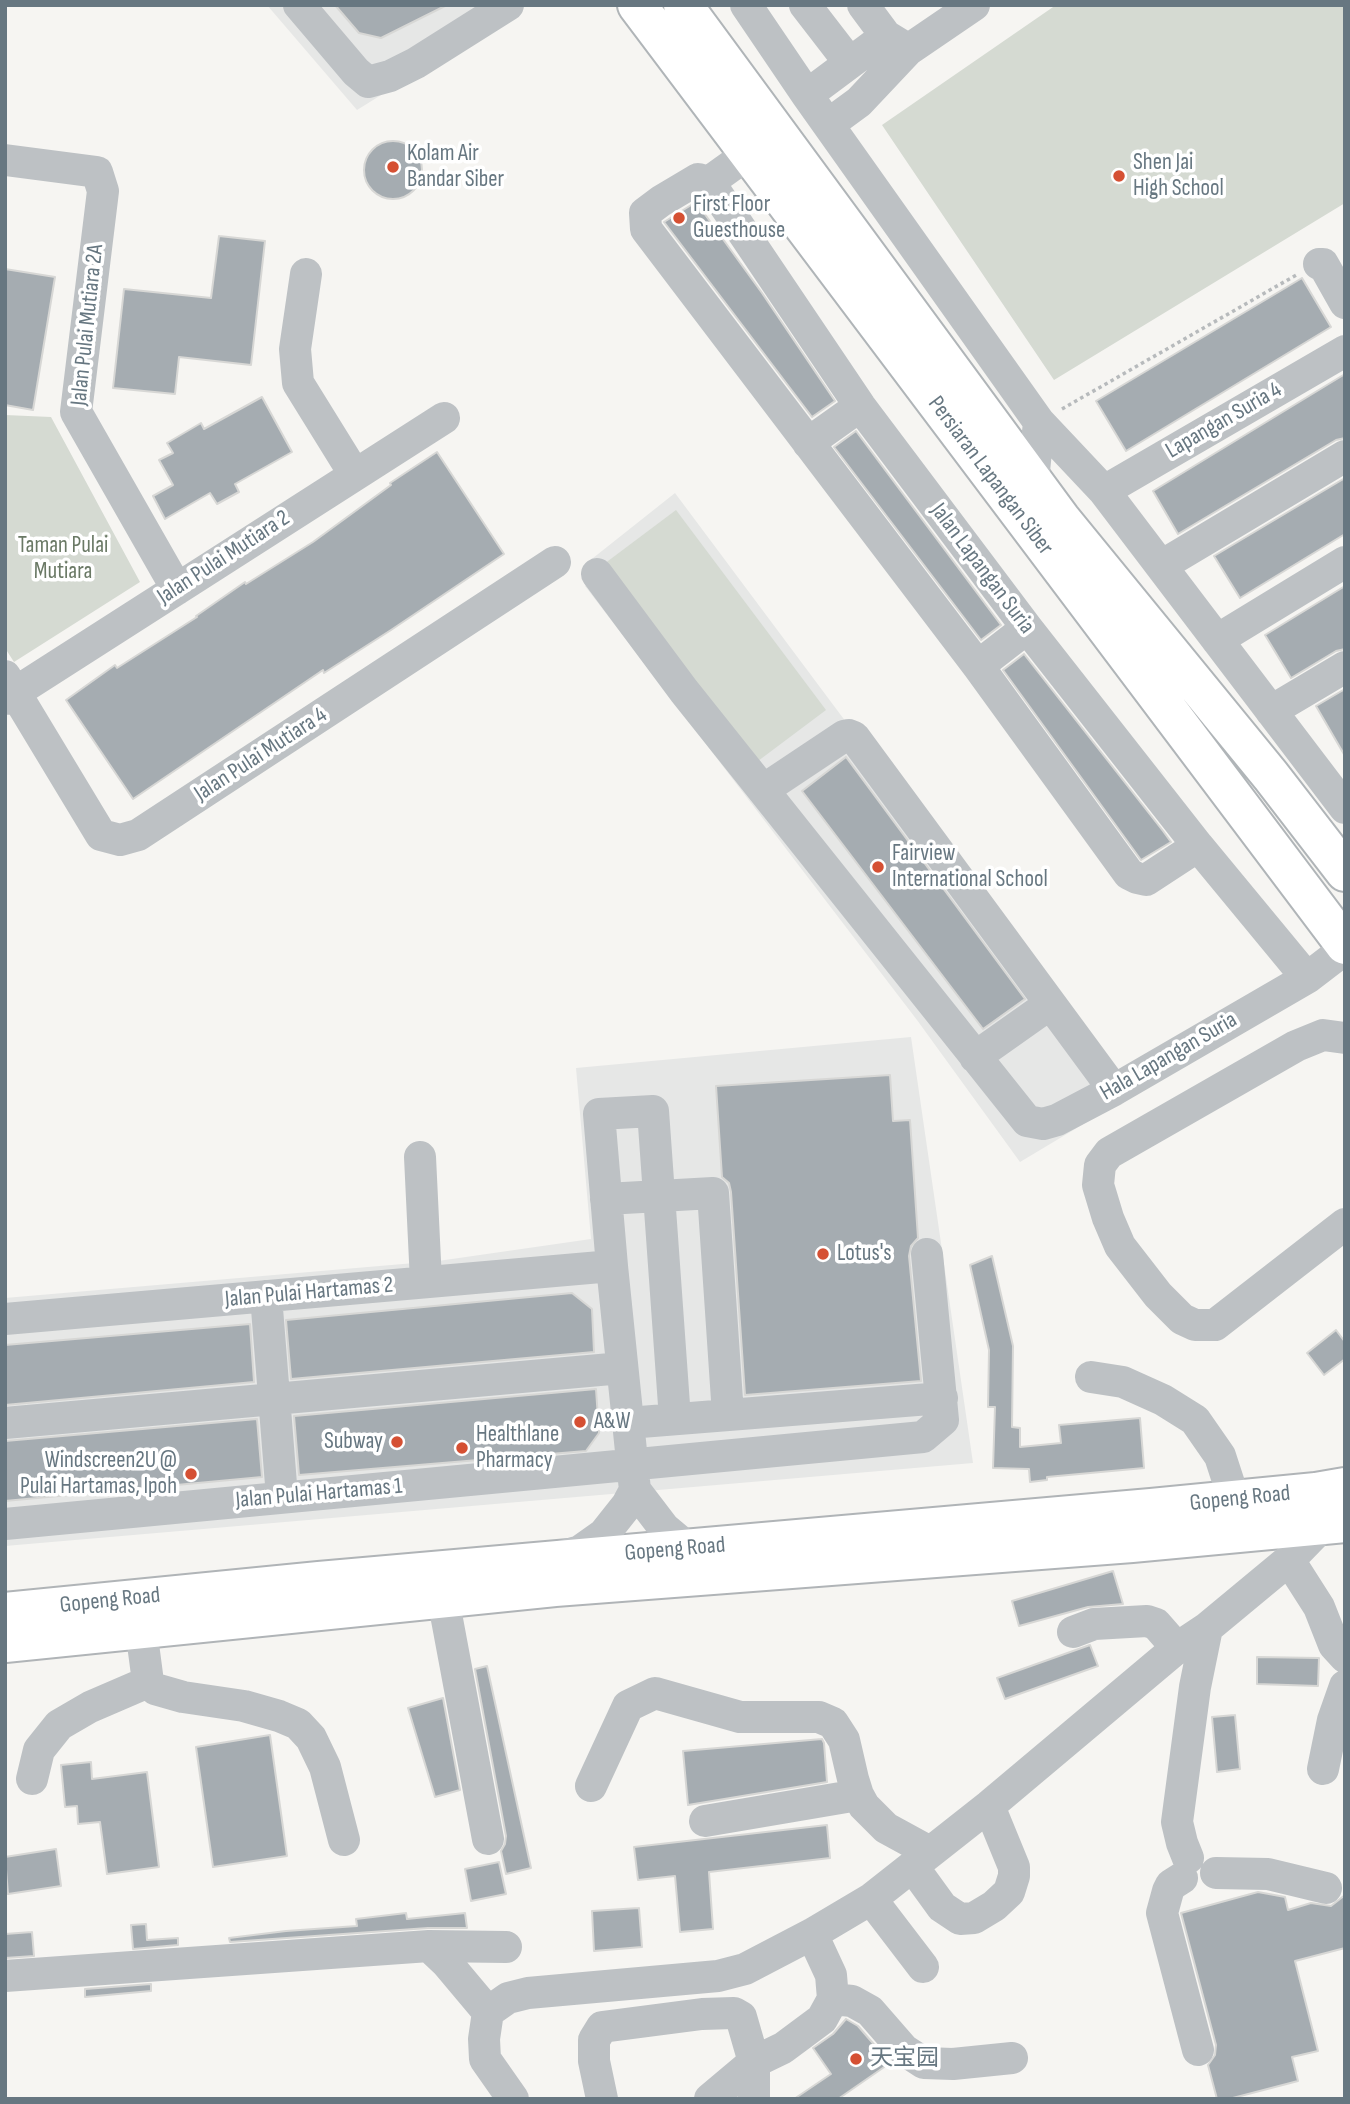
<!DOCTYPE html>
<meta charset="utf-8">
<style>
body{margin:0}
#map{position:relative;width:1350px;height:2104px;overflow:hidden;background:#f6f5f2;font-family:"Sofia Sans Condensed",sans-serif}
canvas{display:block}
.frame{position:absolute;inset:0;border:7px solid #677781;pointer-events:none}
</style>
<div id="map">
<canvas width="1350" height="2104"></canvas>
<div class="frame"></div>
</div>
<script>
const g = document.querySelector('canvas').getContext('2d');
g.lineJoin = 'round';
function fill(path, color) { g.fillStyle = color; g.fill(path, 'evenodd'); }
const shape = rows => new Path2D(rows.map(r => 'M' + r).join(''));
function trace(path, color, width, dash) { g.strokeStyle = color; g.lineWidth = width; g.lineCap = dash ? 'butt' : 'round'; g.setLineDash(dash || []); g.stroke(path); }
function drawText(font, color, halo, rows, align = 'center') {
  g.font = font + ' "Sofia Sans Condensed","Noto Sans SC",sans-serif'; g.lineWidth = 7; g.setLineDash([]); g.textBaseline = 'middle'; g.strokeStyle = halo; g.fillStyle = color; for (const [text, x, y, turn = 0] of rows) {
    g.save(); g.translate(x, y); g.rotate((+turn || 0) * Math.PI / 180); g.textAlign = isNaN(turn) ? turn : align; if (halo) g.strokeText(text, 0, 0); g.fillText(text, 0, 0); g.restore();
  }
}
fill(shape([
 [267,5,526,5,357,110],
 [675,493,840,714,1073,1021,1127,1098,1020,1162,917,1020,585,586,592,579,583,566],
 [911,1037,973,1463,5,1546,5,1298,438,1261,591,1239,576,1068]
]), '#e6e7e6');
fill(shape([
 [1056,5,1345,5,1345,203,1054,380,882,125],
 [5,415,51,417,140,582,14,662,5,648],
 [676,510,826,710,754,764,604,564]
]), '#d5dad2');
const building = shape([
 [335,5,447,5,381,38,359,33,335,5],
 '364 170a29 29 0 1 1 58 0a29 29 0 1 1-58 0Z',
 [696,202,762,293,835,401,812,417,664,222,696,202],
 [219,236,265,241,251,365,179,357,175,394,113,388,124,289,211,298,219,236],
 [5,269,55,277,33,410,5,405,5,269],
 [1302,278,1331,327,1126,451,1096,401,1302,278],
 [1345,374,1345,438,1336,440,1178,534,1153,491,1345,374],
 [262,397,292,452,235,484,239,492,217,504,210,493,165,519,153,496,173,485,159,460,173,453,167,443,201,423,204,429,262,397],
 [856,431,1001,625,981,640,834,447,856,431],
 [437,452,504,554,391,630,324,673,323,670,133,799,66,700,115,665,117,668,197,617,196,616,245,582,246,584,313,542,391,485,390,483,437,452],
 [1345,478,1345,534,1240,598,1214,556,1345,478],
 [1345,586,1345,649,1336,651,1291,678,1265,635,1345,586],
 [1024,654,1163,831,1171,842,1141,860,1003,670,1024,654],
 [1345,689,1345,756,1316,706,1345,689],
 [846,757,1025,999,983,1029,802,791,846,757],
 [890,1075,893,1121,910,1120,918,1238,911,1246,909,1256,921,1381,745,1395,731,1192,729,1183,722,1177,716,1086,890,1075],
 [992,1256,1013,1346,1012,1427,1020,1428,1020,1447,1061,1443,1059,1425,1140,1418,1144,1468,1047,1477,1047,1480,1030,1482,1029,1469,993,1468,995,1407,988,1407,989,1350,970,1265,992,1256],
 [572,1293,592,1309,594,1352,291,1379,286,1320,572,1293],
 [250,1324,254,1382,5,1405,5,1345,250,1324],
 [1336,1330,1345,1342,1345,1359,1324,1375,1307,1353,1336,1330],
 [596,1389,599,1433,586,1451,299,1475,294,1416,596,1389],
 [257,1419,262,1477,5,1501,5,1441,257,1419],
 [1113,1571,1123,1604,1088,1607,1019,1626,1012,1601,1113,1571],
 [1090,1645,1098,1666,1005,1699,997,1678,1090,1645],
 [1257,1657,1319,1658,1318,1686,1257,1684,1257,1657],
 [487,1666,531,1868,506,1874,501,1851,505,1844,506,1836,475,1669,487,1666],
 [443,1698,460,1790,435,1797,408,1708,443,1698],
 [1235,1715,1240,1769,1217,1772,1212,1717,1235,1715],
 [270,1735,287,1856,213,1867,196,1747,270,1735],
 [822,1739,824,1743,827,1782,688,1805,683,1751,822,1739],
 [91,1762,92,1779,147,1772,159,1867,107,1874,100,1822,78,1824,77,1806,65,1807,61,1765,91,1762],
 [827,1825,830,1858,709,1872,713,1929,680,1932,675,1876,638,1880,634,1847,827,1825],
 [56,1849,61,1886,8,1894,5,1857,56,1849],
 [499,1862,506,1894,471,1901,465,1869,499,1862],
 [1258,1892,1285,1897,1288,1910,1311,1903,1331,1906,1345,1895,1345,1948,1295,1961,1318,2051,1292,2057,1298,2081,1229,2099,1217,2099,1208,2065,1215,2055,1216,2045,1181,1913,1258,1892],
 [639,1908,642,1947,594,1951,592,1911,639,1908],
 [406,1913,407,1919,465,1913,467,1928,428,1928,230,1942,229,1938,286,1931,357,1926,356,1919,406,1913],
 [146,1924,147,1940,178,1938,178,1945,133,1949,131,1925,146,1924],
 [32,1932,34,1956,5,1958,5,1934,32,1932],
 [151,1984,151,1991,85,1997,85,1989,151,1984],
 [846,2019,858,2026,890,2063,838,2099,794,2099,831,2074,813,2048,833,2034,846,2019]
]);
fill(building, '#a5acb1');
trace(building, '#d7d7d5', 2);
const major = shape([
 [637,5,1345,945],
 [683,5,1061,519,1271,776,1345,872]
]);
const highway = shape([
 [5,1612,319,1581,1151,1508,1316,1492,1345,1487],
 [5,1643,555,1587,1132,1543,1345,1523]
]);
trace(major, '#b0b5b8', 42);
trace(highway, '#b0b4b7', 42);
trace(shape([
 [1062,409,1298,274]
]), '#b7babc', 3.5, [3.5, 3.5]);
trace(shape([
 [299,5,356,72,368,82,390,76,416,63,508,5],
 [746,5,807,95,1039,422,1033,481],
 [805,5,849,62],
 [863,5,886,36,904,47],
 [807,95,886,36],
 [829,124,859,102,908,50,974,5],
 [748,154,709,182,860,406,1027,628,1198,846,1307,978],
 [5,160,97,172,103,191,76,412,177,589],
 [709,182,698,179,661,201,645,213,646,229,978,666,1129,874,1137,878,1146,880,1198,846],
 [1319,264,1323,264,1345,303],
 [306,274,295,349,298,383,355,475],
 [1039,422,1104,491,1345,808],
 [808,443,860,406],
 [1104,491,1345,351],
 [1161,566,1345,456],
 [597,574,684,691,1027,1121,1043,1124,1057,1120,1114,1090,1307,978,1345,949],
 [1217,640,1345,562],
 [978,666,1027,628],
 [5,676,101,835,120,840,138,835,555,562],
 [5,699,444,418],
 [1271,711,1345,667],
 [763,790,844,736,849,735,854,737,1114,1090],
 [1345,1038,1323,1035,1296,1046,1109,1153,1100,1165,1098,1185,1108,1218,1120,1246,1158,1295,1182,1319,1195,1325,1215,1325,1345,1224],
 [975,1057,1050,1004],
 [420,1157,426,1282],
 [606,1199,713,1193,728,1415],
 [266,1296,282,1497],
 [5,1319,612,1266],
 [1091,1377,1123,1382,1163,1400,1195,1420,1220,1456,1234,1499],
 [675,1419,653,1111,599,1114,612,1266,635,1490,664,1528,689,1549],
 [5,1423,622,1368],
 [628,1423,942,1398],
 [5,1524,923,1437,943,1420,927,1254],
 [563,1556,580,1551,604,1534,627,1505,635,1490],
 [1289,1560,1319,1607,1334,1645,1345,1657],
 [443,1598,488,1839],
 [141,1629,148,1682,155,1689,183,1697,244,1706,279,1716,298,1724,311,1738,325,1767,344,1840],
 [1073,1632,1094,1624,1147,1621,1156,1624,1177,1648],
 [1323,1769,1333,1720,1345,1686],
 [32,1779,39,1750,59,1725,90,1707,148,1682],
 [591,1786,628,1706,655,1693,740,1717,819,1717,833,1723,844,1740,853,1779,858,1795,864,1806,886,1828,930,1852],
 [705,1821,858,1795],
 [1188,1858,1182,1843,1177,1822,1195,1687,1207,1628],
 [913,1867,942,1907,960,1919,974,1918,994,1906,1009,1892,1014,1876,1014,1867,989,1806],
 [1216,1873,1268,1874,1326,1888],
 [1182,1878,1171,1885,1168,1891,1162,1913,1198,2050],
 [871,1899,923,1967],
 [429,1946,506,1947],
 [5,1976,429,1946,446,1962,488,2012,484,2039,485,2059,513,2099],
 [833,1999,852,2001,870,2011,904,2050,924,2063,953,2064,1012,2058],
 [488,2012,508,1998,528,1993,718,1976,745,1969,812,1934,871,1899,989,1806,1177,1648,1207,1628,1289,1560,1322,1526,1319,1510],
 [602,2099,594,2061,594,2040,602,2027,702,2014,734,2013,741,2017,754,2062,754,2099],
 [710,2099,754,2062,783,2048,822,2019,833,1999,831,1975,812,1934]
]), '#bdc1c4', 32);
trace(major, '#fff', 38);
trace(highway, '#fff', 38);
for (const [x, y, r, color] of [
 [393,167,7,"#d55033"],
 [1119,176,7,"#d55033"],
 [679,218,7,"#d55033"],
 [878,867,7,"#d55033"],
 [823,1254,7,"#d55033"],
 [580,1422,7,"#d55033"],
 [397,1442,7,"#d55033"],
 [462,1448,7,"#d55033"],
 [191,1474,7,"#d55033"],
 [856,2059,7,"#d55033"]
]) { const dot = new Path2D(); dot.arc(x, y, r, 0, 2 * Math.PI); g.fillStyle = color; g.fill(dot); trace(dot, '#fff', 2.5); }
drawText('23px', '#677781', '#fff', [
 ["Kolam Air",407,154],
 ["Bandar Siber",407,180],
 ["Shen Jai",1133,163],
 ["High School",1133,189],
 ["First Floor",693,205],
 ["Guesthouse",693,231],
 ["Fairview",892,854],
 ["International School",892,880],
 ["Lotus's",837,1254],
 ["A&W",594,1422],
 ["Healthlane",476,1435],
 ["Pharmacy",476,1461],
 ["Subway",383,1442,"right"],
 ["Windscreen2U @",177,1461,"right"],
 ["Pulai Hartamas, Ipoh",177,1487,"right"],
 ["天宝园",870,2059]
], 'left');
drawText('23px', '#677781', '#fff', [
 ["Jalan Pulai Mutiara 2A",88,325,-84],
 ["Lapangan Suria 4",1224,421,-30],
 ["Persiaran Lapangan Siber",990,476,53],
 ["Jalan Pulai Mutiara 2",224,558,-33],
 ["Jalan Lapangan Suria",982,569,53],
 ["Jalan Pulai Mutiara 4",261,755,-33],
 ["Hala Lapangan Suria",1169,1057,-30],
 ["Jalan Pulai Hartamas 2",309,1293,-5],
 ["Jalan Pulai Hartamas 1",319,1494,-5],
 ["Gopeng Road",1240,1499,-6],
 ["Gopeng Road",675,1550,-5],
 ["Gopeng Road",110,1601,-6]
]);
drawText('23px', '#6a7965', '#fff', [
 ["Taman Pulai",63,546],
 ["Mutiara",63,572]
]);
</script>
